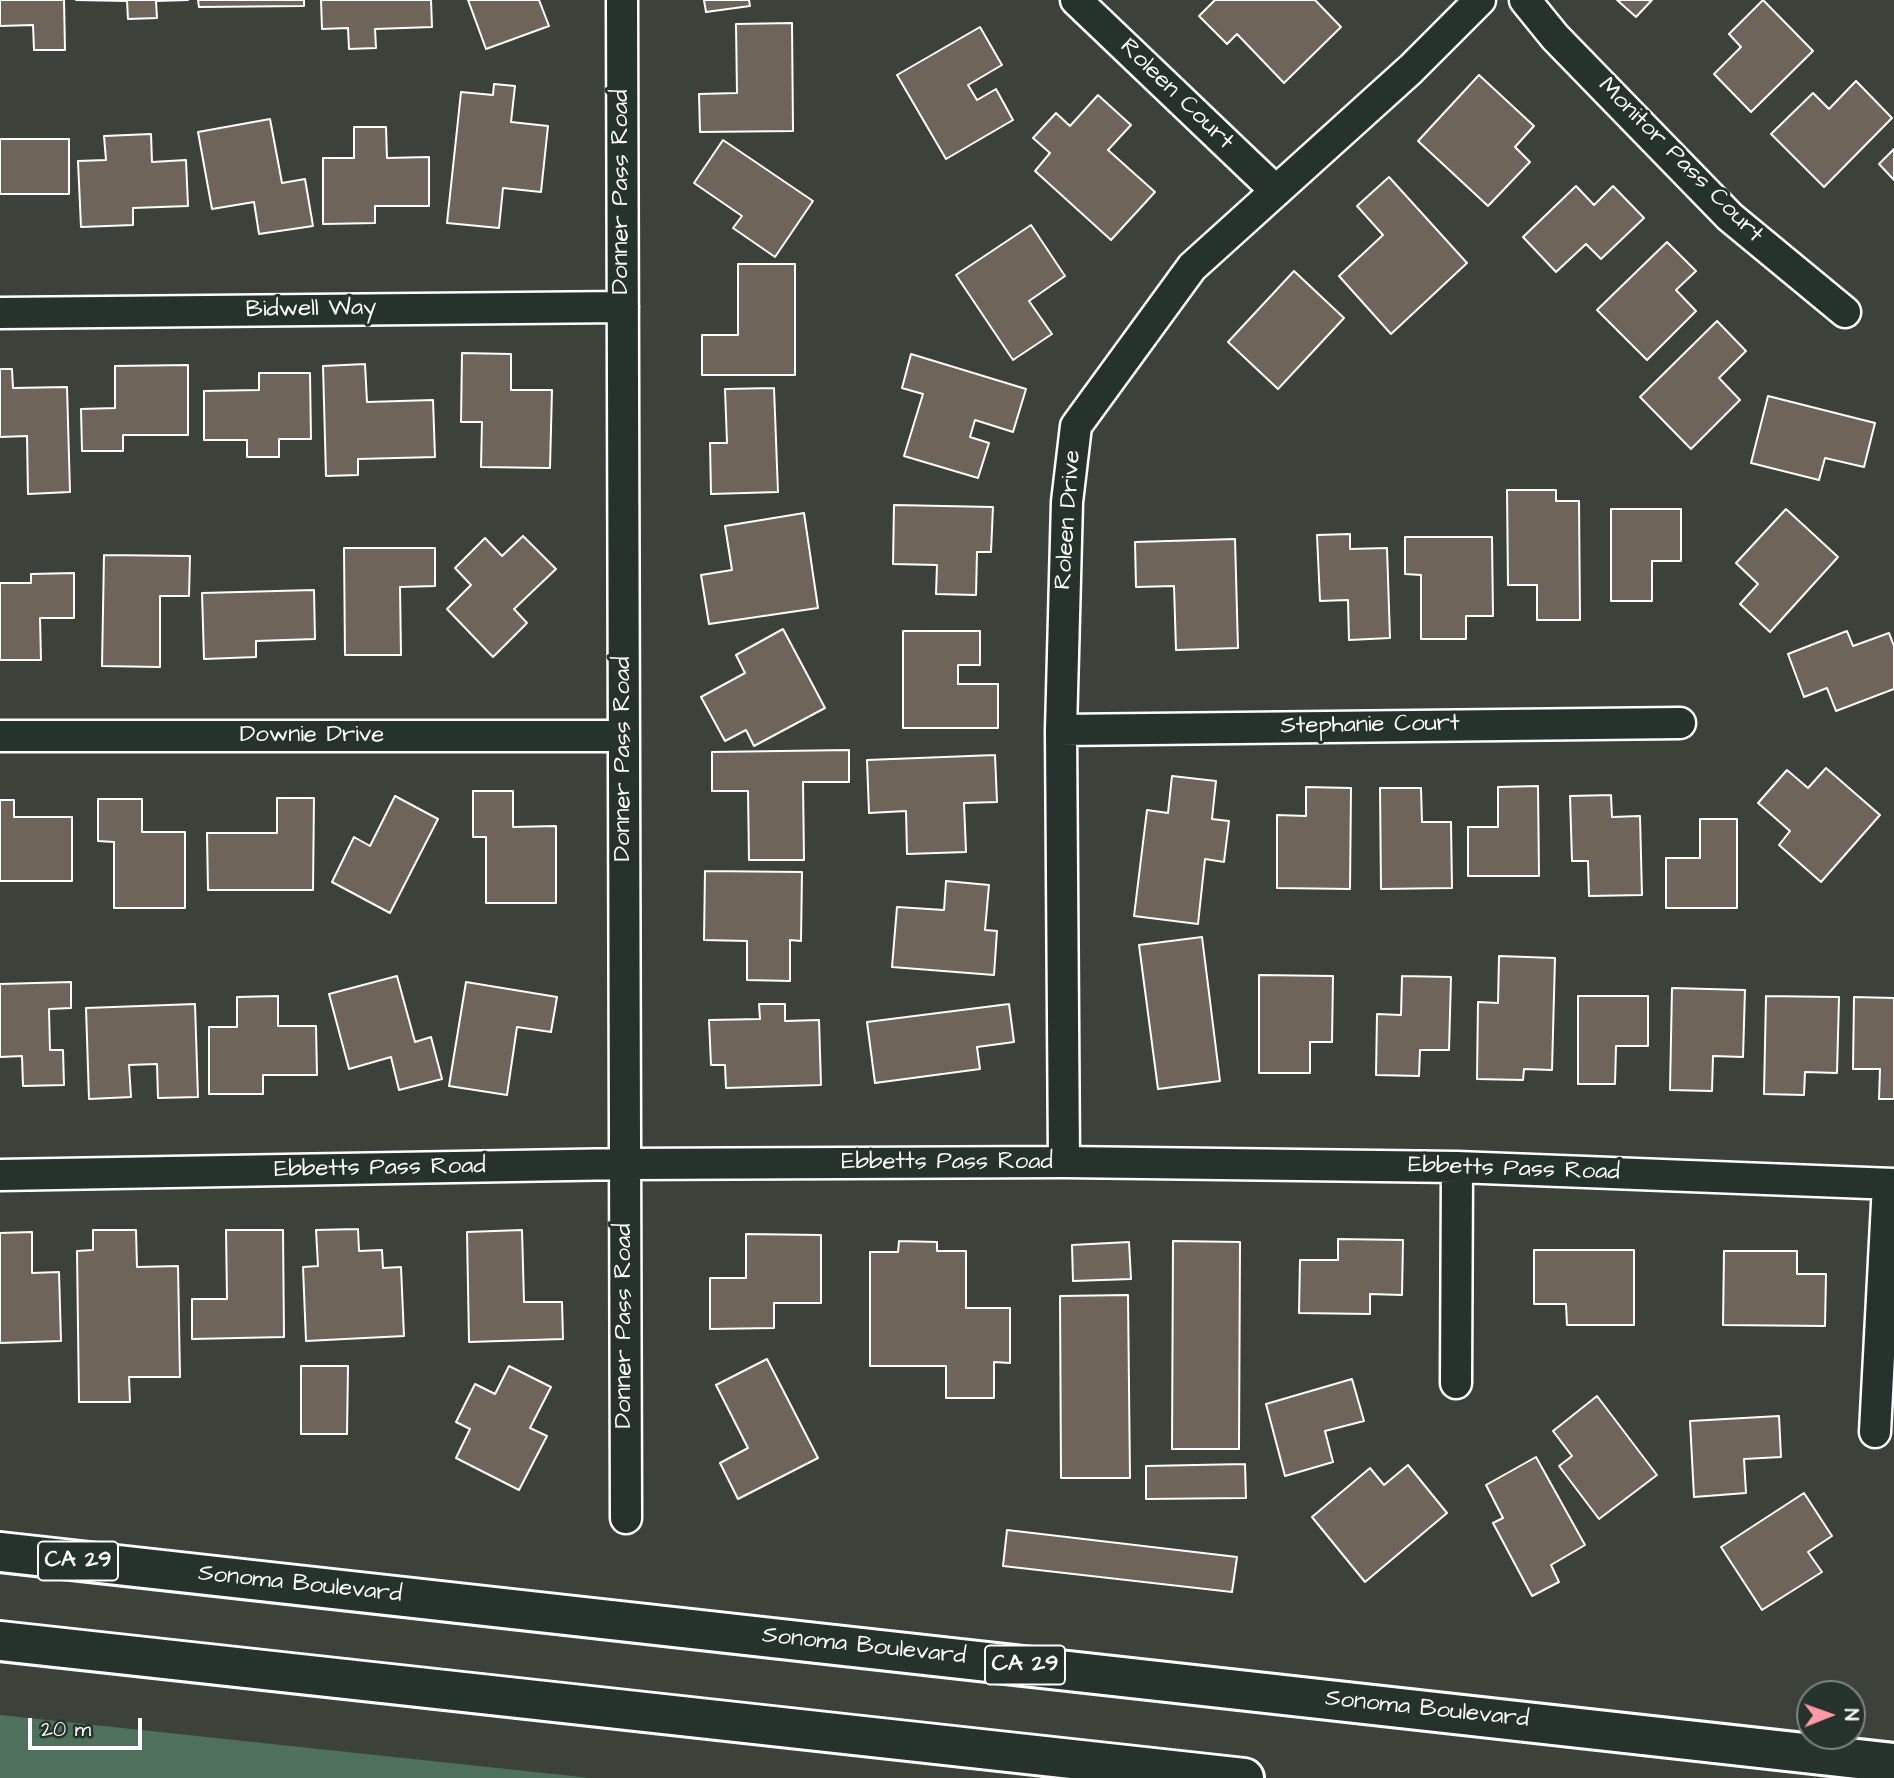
<!DOCTYPE html>
<style>
body{margin:0}
#map{position:relative;width:1894px;height:1778px;overflow:hidden;background:#3c423a;font-family:"Architects Daughter",sans-serif}
canvas{display:block}
.north{position:absolute;left:1796px;top:1680px;width:70px;height:70px;box-sizing:border-box;background:#26332d;border:2px solid #7d8581;border-radius:50%;rotate:89deg;font-size:19px;font-weight:700;line-height:28px;text-align:center;color:#fff}
.north::after{content:'';display:block;margin:auto;width:24px;height:32px;background:#ff9aa2;clip-path:polygon(50% 0,100% 100%,50% 72%,0 100%)}
.scale{position:absolute;left:28px;top:1718px;width:114px;height:32px;box-sizing:border-box;border:4px solid #fff;border-top:0;padding-left:9px;font-size:21px;line-height:24px;white-space:nowrap;color:#fff;-webkit-text-stroke:5px #26332d;paint-order:stroke}
</style>
<div id="map">
<canvas width="1894" height="1778"></canvas>
<div class="north">N</div>
<div class="scale">20 m</div>
</div>
<script>
const g = document.querySelector('canvas').getContext('2d');
g.lineJoin = 'round';
function fill(path, color) { g.fillStyle = color; g.fill(path, 'evenodd'); }
const shape = rows => new Path2D(rows.map(r => 'M' + r).join(''));
function trace(path, color, width, dash) { g.strokeStyle = color; g.lineWidth = width; g.lineCap = dash ? 'butt' : 'round'; g.setLineDash(dash || []); g.stroke(path); }
function drawText(font, color, halo, rows, align = 'center') {
  g.font = font + ' "Architects Daughter",sans-serif'; g.lineWidth = 6; g.setLineDash([]); g.textBaseline = 'middle'; g.strokeStyle = halo; g.fillStyle = color; for (const [text, x, y, turn = 0] of rows) {
    g.save(); g.translate(x, y); g.rotate((+turn || 0) * Math.PI / 180); g.textAlign = isNaN(turn) ? turn : align; if (halo) g.strokeText(text, 0, 0); g.fillText(text, 0, 0); g.restore();
  }
}
fill(shape([
 [0,1715,591,1778,0,1778]
]), '#4f715b');
const building = shape([
 [0,0,64,0,65,50,34,50,33,25,0,26,0,0],
 [76,0,188,0,156,1,157,18,128,19,127,1,76,0],
 [198,0,304,0,304,6,199,7,198,0],
 [321,0,431,0,432,27,375,29,376,48,349,49,348,28,322,29,321,0],
 [468,0,539,0,549,26,486,49,468,0],
 [704,0,749,0,750,6,706,12,704,0],
 [1215,0,1315,0,1341,27,1284,83,1237,34,1227,44,1199,16,1215,0],
 [1617,0,1652,0,1636,17,1617,0],
 [1763,0,1813,51,1751,112,1714,74,1741,47,1729,34,1763,0],
 [792,23,793,131,700,132,699,94,737,93,736,24,792,23],
 [980,27,1002,65,968,85,977,100,996,89,1013,120,946,159,897,75,980,27],
 [1479,75,1534,126,1515,147,1530,162,1488,206,1418,141,1479,75],
 [1856,81,1892,118,1824,187,1771,134,1813,93,1829,109,1856,81],
 [494,84,515,86,511,122,548,126,541,192,503,188,499,228,447,223,461,92,493,95,494,84],
 [1098,95,1131,125,1108,150,1155,192,1111,240,1035,171,1050,153,1033,138,1056,113,1070,126,1098,95],
 [270,119,282,183,305,179,313,226,259,234,254,202,212,209,198,132,270,119],
 [354,127,386,127,387,158,429,157,429,206,375,206,375,223,323,224,323,158,354,158,354,127],
 [151,134,152,162,186,160,188,206,133,208,133,225,81,227,78,161,106,160,104,136,151,134],
 [0,139,69,139,69,194,0,194,0,139],
 [723,140,813,201,775,257,733,228,742,216,694,183,723,140],
 [1894,149,1894,180,1879,164,1894,149],
 [1389,177,1467,263,1391,334,1339,276,1383,235,1357,206,1389,177],
 [1576,186,1594,205,1613,186,1644,218,1601,259,1586,244,1556,272,1523,237,1576,186],
 [1031,225,1065,276,1029,301,1052,334,1013,360,956,275,1031,225],
 [1667,242,1696,271,1676,290,1696,311,1647,360,1597,310,1667,242],
 [738,264,795,264,795,375,702,375,702,335,738,335,738,264],
 [1294,271,1344,318,1278,389,1228,342,1294,271],
 [1717,321,1746,351,1719,378,1740,400,1691,449,1640,397,1717,321],
 [462,353,511,354,511,390,552,390,550,468,481,467,482,422,461,422,462,353],
 [911,354,1026,389,1013,432,975,420,970,437,989,443,978,478,904,456,923,394,902,388,911,354],
 [365,364,367,402,433,400,435,457,358,459,358,475,326,476,323,366,365,364],
 [188,365,188,435,123,435,123,451,82,451,81,409,115,408,115,366,188,365],
 [0,369,12,369,13,388,67,387,70,492,28,494,27,436,0,437,0,369],
 [259,373,310,373,311,439,279,439,279,457,247,457,247,440,204,440,204,391,259,390,259,373],
 [774,388,778,492,711,494,710,443,727,443,725,389,774,388],
 [1768,396,1875,423,1864,467,1825,458,1819,480,1751,463,1768,396],
 [1507,490,1556,490,1556,501,1579,501,1580,620,1537,620,1537,585,1508,585,1507,490],
 [894,505,993,507,991,552,977,552,976,595,936,594,937,565,893,564,894,505],
 [1611,509,1681,509,1681,561,1652,561,1652,601,1611,601,1611,509],
 [1786,509,1838,557,1770,632,1740,604,1758,584,1736,563,1786,509],
 [804,513,818,608,709,624,701,575,732,570,725,526,804,513],
 [1350,534,1350,549,1387,548,1390,638,1349,640,1348,600,1320,601,1317,535,1350,534],
 [523,536,556,569,514,609,527,623,493,657,447,609,471,585,455,568,485,538,502,556,523,536],
 [1405,537,1492,537,1493,616,1466,616,1466,639,1421,639,1421,575,1405,574,1405,537],
 [1235,539,1238,648,1176,650,1174,586,1136,587,1135,542,1235,539],
 [344,548,435,548,435,586,400,587,401,655,345,655,344,548],
 [104,555,190,556,189,596,160,596,160,667,102,666,104,555],
 [74,573,74,618,40,618,41,660,0,660,0,583,31,583,31,574,74,573],
 [314,590,315,639,256,641,256,657,204,659,202,593,314,590],
 [783,629,825,708,754,746,746,730,725,741,701,697,745,673,736,655,783,629],
 [903,631,980,631,980,665,958,665,958,684,998,684,998,728,903,728,903,631],
 [1847,631,1853,646,1889,633,1894,646,1894,689,1836,711,1827,688,1804,697,1788,654,1847,631],
 [849,750,849,782,803,782,804,860,749,860,748,791,712,791,712,752,849,750],
 [995,755,997,802,964,803,966,852,907,854,906,811,869,813,867,760,995,755],
 [1826,768,1880,815,1821,882,1779,845,1790,831,1758,803,1787,770,1808,788,1826,768],
 [1172,776,1216,781,1212,819,1229,821,1224,862,1205,859,1198,924,1134,916,1147,810,1168,813,1172,776],
 [1538,786,1539,876,1468,876,1468,827,1498,827,1498,787,1538,786],
 [1306,787,1351,788,1350,889,1277,888,1277,815,1306,816,1306,787],
 [1380,788,1421,788,1422,822,1451,822,1452,888,1381,889,1380,788],
 [473,791,513,791,513,827,556,826,556,903,486,903,486,837,473,837,473,791],
 [1611,795,1612,817,1640,816,1642,895,1589,896,1588,861,1572,861,1570,796,1611,795],
 [395,796,438,819,390,913,332,882,354,837,370,846,395,796],
 [277,798,314,798,313,890,208,890,207,833,277,833,277,798],
 [98,799,142,799,142,832,185,832,185,908,114,908,114,842,98,841,98,799],
 [0,800,14,800,14,817,72,817,72,881,0,881,0,800],
 [1700,819,1737,819,1737,908,1666,908,1666,858,1700,858,1700,819],
 [705,871,802,872,801,941,790,940,790,981,747,980,747,941,704,940,705,871],
 [946,881,989,885,985,930,997,931,994,975,892,967,897,907,944,910,946,881],
 [1202,937,1220,1081,1158,1089,1139,945,1202,937],
 [1499,956,1555,958,1552,1070,1524,1069,1523,1080,1477,1079,1478,1002,1498,1003,1499,956],
 [1259,975,1333,976,1332,1042,1310,1042,1310,1073,1259,1073,1259,975],
 [397,976,415,1042,431,1037,442,1079,399,1090,391,1057,349,1069,329,994,397,976],
 [1402,976,1451,977,1449,1050,1420,1050,1419,1076,1376,1075,1377,1014,1401,1015,1402,976],
 [71,982,71,1008,49,1009,50,1050,63,1050,64,1085,23,1086,22,1056,0,1057,0,984,71,982],
 [466,982,557,997,551,1032,517,1027,507,1095,449,1086,466,982],
 [1672,988,1745,990,1743,1057,1713,1056,1712,1091,1670,1090,1672,988],
 [278,996,278,1026,316,1026,317,1075,263,1075,263,1094,209,1094,209,1027,237,1027,237,997,278,996],
 [1578,996,1648,996,1648,1046,1616,1046,1615,1084,1578,1084,1578,996],
 [1766,996,1839,997,1837,1073,1805,1072,1804,1095,1764,1094,1766,996],
 [1854,997,1894,998,1894,1099,1879,1099,1880,1069,1853,1069,1854,997],
 [195,1004,198,1097,158,1098,157,1064,129,1065,131,1097,89,1099,86,1008,195,1004],
 [759,1004,785,1004,785,1021,819,1020,821,1085,726,1088,725,1065,711,1065,709,1020,760,1019,759,1004],
 [1009,1004,1014,1042,977,1047,980,1069,875,1083,867,1022,1009,1004],
 [358,1229,359,1251,382,1250,383,1268,401,1267,404,1336,306,1341,303,1267,318,1266,316,1230,358,1229],
 [93,1230,136,1230,137,1267,178,1266,180,1377,129,1377,130,1402,79,1402,77,1251,93,1250,93,1230],
 [226,1230,283,1230,284,1337,192,1339,192,1299,227,1299,226,1230],
 [522,1230,524,1302,562,1302,563,1339,469,1342,467,1232,522,1230],
 [32,1232,32,1273,59,1272,61,1341,0,1343,0,1233,32,1232],
 [746,1234,821,1235,821,1303,774,1303,774,1328,710,1329,710,1278,746,1278,746,1234],
 [1338,1239,1403,1240,1402,1295,1370,1294,1370,1314,1299,1313,1300,1260,1338,1260,1338,1239],
 [899,1241,937,1242,937,1251,966,1251,966,1308,1010,1308,1010,1363,994,1362,994,1398,946,1398,946,1366,870,1366,870,1252,898,1252,899,1241],
 [1173,1241,1240,1242,1239,1449,1172,1449,1173,1241],
 [1129,1242,1131,1279,1073,1281,1072,1245,1129,1242],
 [1534,1250,1634,1250,1634,1325,1567,1325,1566,1304,1534,1304,1534,1250],
 [1724,1251,1797,1251,1797,1274,1826,1274,1825,1326,1723,1325,1724,1251],
 [1128,1295,1130,1478,1061,1478,1060,1296,1128,1295],
 [767,1359,818,1458,738,1499,720,1463,748,1448,716,1385,767,1359],
 [301,1366,348,1366,347,1434,301,1434,301,1366],
 [509,1366,551,1387,530,1428,547,1436,519,1490,456,1458,470,1429,456,1422,475,1384,495,1394,509,1366],
 [1352,1379,1364,1421,1325,1431,1333,1462,1285,1476,1266,1404,1352,1379],
 [1597,1396,1657,1475,1599,1519,1559,1466,1572,1456,1553,1431,1597,1396],
 [1779,1416,1781,1457,1744,1459,1746,1493,1694,1497,1690,1421,1779,1416],
 [1536,1457,1585,1545,1551,1565,1559,1582,1532,1596,1493,1523,1503,1518,1486,1485,1536,1457],
 [1245,1464,1246,1498,1146,1499,1146,1466,1245,1464],
 [1408,1465,1447,1513,1365,1582,1312,1517,1370,1468,1384,1485,1408,1465],
 [1804,1493,1832,1536,1808,1552,1822,1572,1762,1610,1721,1547,1804,1493],
 [1007,1530,1237,1557,1232,1592,1003,1566,1007,1530]
]);
fill(building, '#6f645a');
trace(building, '#fff', 2);
const street = shape([
 [622,0,626,1518],
 [1076,0,1276,191],
 [1525,0,1555,37,1730,217,1845,312],
 [0,313,623,307],
 [1061,730,1680,723],
 [0,736,624,736],
 [1064,1162,1061,730,1067,502,1076,426,1192,267,1411,69,1480,0],
 [0,1175,625,1164,1064,1162,1457,1167,1894,1184],
 [1456,1383,1457,1167],
 [1875,1432,1888,1184]
]);
const highway = shape([
 [0,1552,1894,1763],
 [0,1641,1244,1778]
]);
trace(street, '#fff', 35);
trace(highway, '#fff', 44);
trace(street, '#26332d', 30);
trace(highway, '#26332d', 38);
for (const [x, y, w] of [
 [78,1561,80],
 [1025,1665,80]
]) { const box = new Path2D(); box.roundRect(x - w / 2, y - 19.5, w, 39, 5); g.fillStyle = '#26332d'; g.fill(box); trace(box, '#fff', 2); }
drawText('bold 23px', '#fff', null, [
 ["CA 29",78,1561],
 ["CA 29",1025,1665]
]);
drawText('24px', '#fff', '#26332d', [
 ["Roleen Court",1176,95,44],
 ["Monitor Pass Court",1680,161,45],
 ["Donner Pass Road",622,192,-90],
 ["Bidwell Way",311,310,-1],
 ["Roleen Drive",1069,520,-86],
 ["Stephanie Court",1370,726,-1],
 ["Downie Drive",312,736],
 ["Donner Pass Road",624,759,-90],
 ["Ebbetts Pass Road",947,1163],
 ["Ebbetts Pass Road",380,1169,-1],
 ["Ebbetts Pass Road",1514,1170,2],
 ["Donner Pass Road",625,1326,-90],
 ["Sonoma Boulevard",300,1585,6],
 ["Sonoma Boulevard",864,1647,6],
 ["Sonoma Boulevard",1427,1710,6]
]);
</script>
